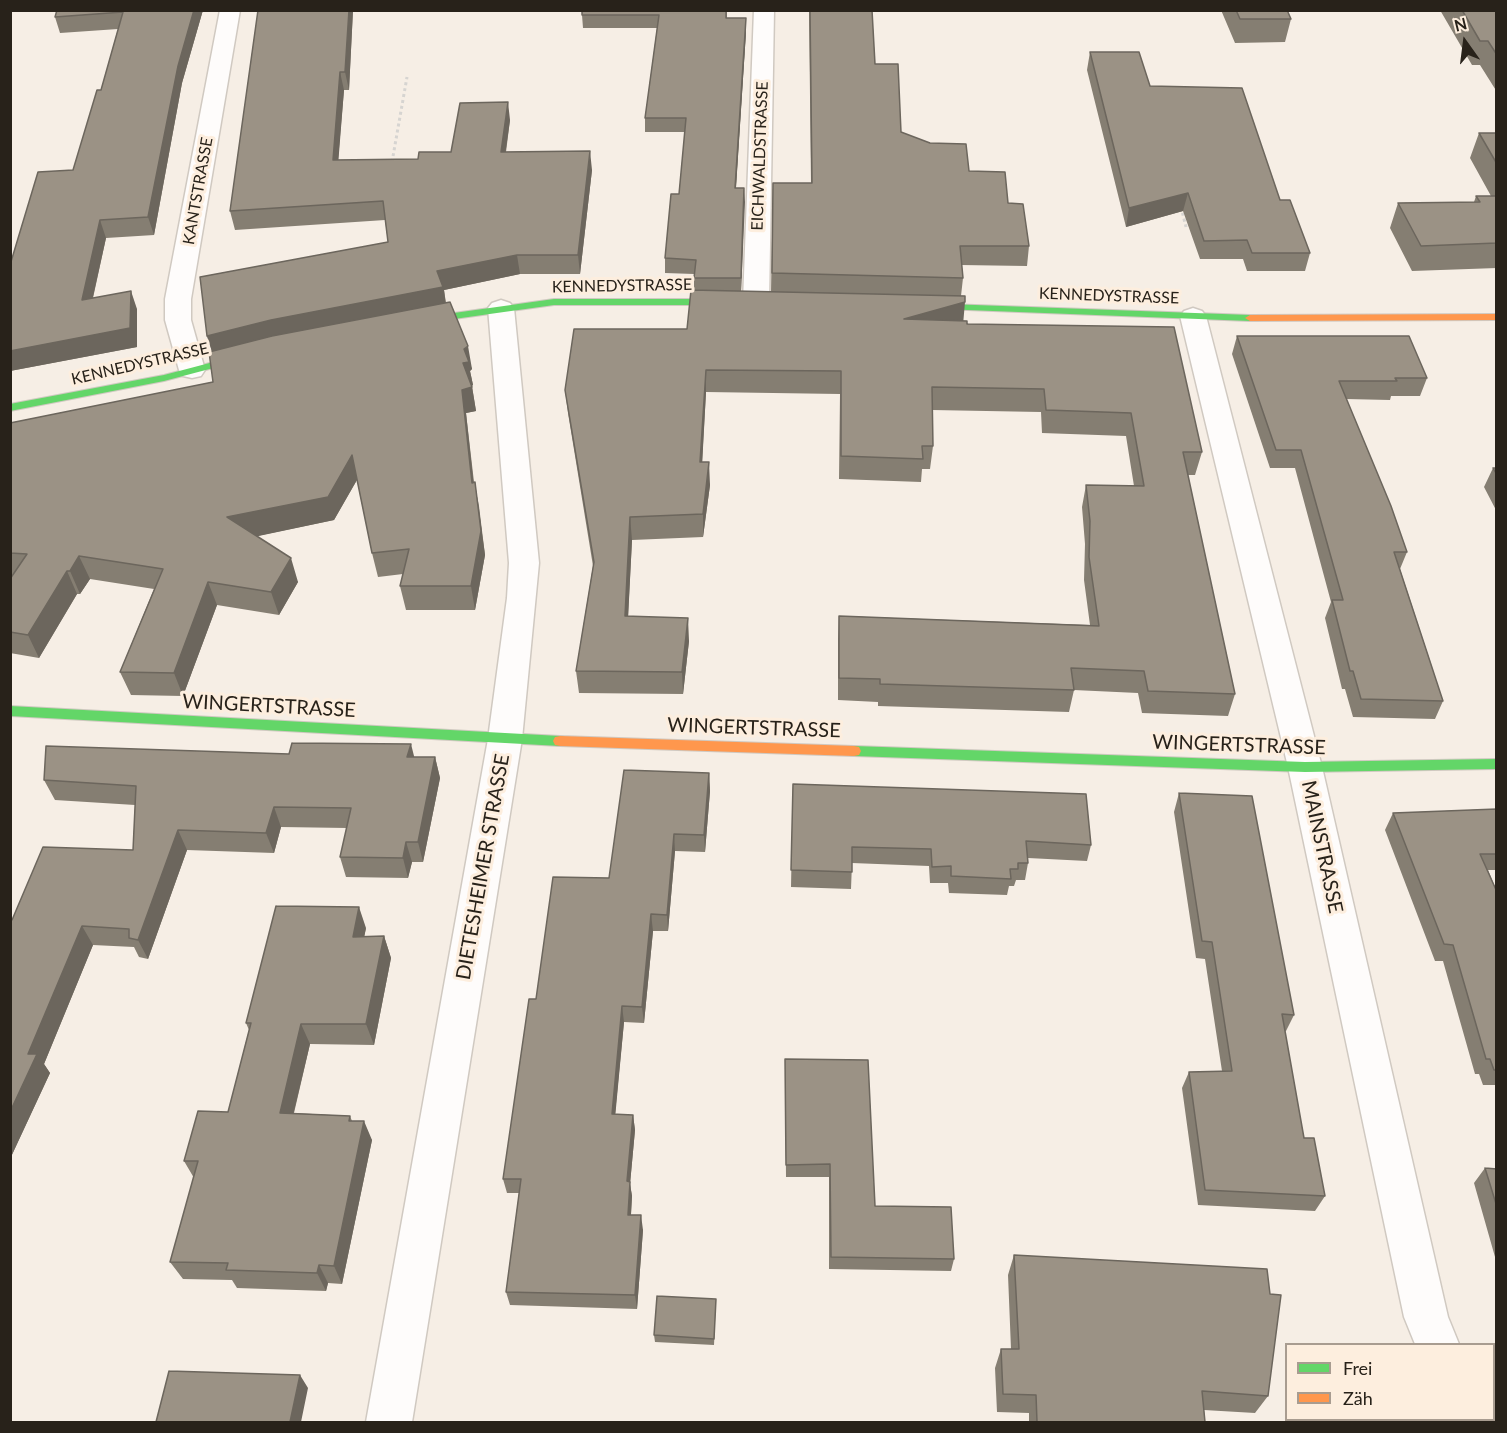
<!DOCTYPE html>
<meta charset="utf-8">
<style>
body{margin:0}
#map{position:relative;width:1507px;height:1433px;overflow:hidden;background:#f6eee5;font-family:Lato,sans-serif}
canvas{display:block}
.frame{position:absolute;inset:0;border:12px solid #28221a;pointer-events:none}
.legend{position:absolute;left:1285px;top:1343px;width:210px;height:78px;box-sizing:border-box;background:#fdeede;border:2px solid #a89c90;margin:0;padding:8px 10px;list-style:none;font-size:18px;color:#28221a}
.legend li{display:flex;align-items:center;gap:12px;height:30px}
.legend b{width:30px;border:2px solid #a89c90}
.north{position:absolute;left:1435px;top:12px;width:60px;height:60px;-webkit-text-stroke:4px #fdeede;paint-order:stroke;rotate:346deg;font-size:16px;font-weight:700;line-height:24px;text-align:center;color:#28221a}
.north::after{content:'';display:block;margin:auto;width:21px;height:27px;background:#28221a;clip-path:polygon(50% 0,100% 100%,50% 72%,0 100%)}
</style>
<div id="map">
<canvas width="1507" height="1433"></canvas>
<div class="frame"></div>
<ul class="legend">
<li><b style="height:8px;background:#63d668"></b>Frei</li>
<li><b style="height:8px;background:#ff974d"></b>Zäh</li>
</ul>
<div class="north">N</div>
</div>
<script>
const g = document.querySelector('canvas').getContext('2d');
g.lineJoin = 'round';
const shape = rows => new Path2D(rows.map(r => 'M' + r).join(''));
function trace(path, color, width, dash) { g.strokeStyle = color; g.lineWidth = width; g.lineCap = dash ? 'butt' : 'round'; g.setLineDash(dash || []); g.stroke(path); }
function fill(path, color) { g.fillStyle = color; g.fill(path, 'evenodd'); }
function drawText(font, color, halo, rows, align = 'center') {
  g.font = font + ' Lato,sans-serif'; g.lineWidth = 6; g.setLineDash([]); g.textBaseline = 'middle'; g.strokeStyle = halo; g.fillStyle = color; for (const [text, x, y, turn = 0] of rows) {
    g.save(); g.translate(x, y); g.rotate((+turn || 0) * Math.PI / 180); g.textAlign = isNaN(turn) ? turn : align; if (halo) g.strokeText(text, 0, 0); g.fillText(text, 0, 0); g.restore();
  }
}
const street = shape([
 [220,10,240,10,191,299,191,320,205,370,201,376,192,378,183,376,179,370,165,320,165,299,220,10],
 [754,10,774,10,769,302,765,307,756,310,747,307,743,302,754,10],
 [501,300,510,303,514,308,539,563,522,739,412,1422,366,1422,488,739,507,598,509,563,488,308,492,303,501,300],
 [1193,308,1202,311,1206,316,1322,767,1448,1317,1459,1344,1415,1344,1404,1317,1288,767,1180,316,1184,311,1193,308],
 [1494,1403,1496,1405,1496,1422,1457,1422,1456,1420,1494,1420,1494,1403]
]);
const fast = shape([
 [554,299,736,299,741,302,736,305,554,305,411,325,406,322,411,319,554,299],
 [920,303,1250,315,1255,318,1250,321,916,308,916,304,920,303],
 [255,351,260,354,259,356,164,381,10,411,10,404,164,375,255,351],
 [10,706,560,736,565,737,567,741,565,745,560,746,10,716,10,706],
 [854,746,1305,762,1496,759,1496,769,1305,772,854,756,849,755,847,751,849,747,854,746]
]);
const slow = shape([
 [1496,314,1496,320,1250,321,1245,318,1250,315,1496,314],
 [560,736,854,746,859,747,861,751,859,755,854,756,560,746,555,745,553,741,555,737,560,736]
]);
trace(street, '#d0c9c1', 3);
trace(fast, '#d0c9c1', 2);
trace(slow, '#d0c9c1', 2);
trace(shape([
 [392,162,407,77],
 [1181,207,1186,227]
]), '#d6d4d1', 3, [3, 3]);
fill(street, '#fefcfb');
fill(fast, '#63d668');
fill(slow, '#ff974d');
fill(shape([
 [57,10,203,10,182,83,154,235,106,238,93,298,137,309,137,347,10,371,10,265,73,170,101,90,118,29,60,33,55,17],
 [258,10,353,10,349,90,344,90,338,160,418,159,451,152,510,120,506,152,592,170,580,274,520,274,444,290,446,303,472,369,470,371,473,385,472,386,476,411,466,413,474,482,479,506,485,555,475,610,406,610,400,586,403,574,378,577,372,553,357,480,334,520,257,536,298,582,279,615,217,605,183,696,131,695,120,672,154,589,90,579,80,594,77,594,39,658,10,653,10,579,12,576,10,576,10,423,213,382,212,351,207,336,388,242,385,220,235,230,230,211],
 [727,10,727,18,746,32,736,188,744,188,741,291,771,292,773,183,811,183,809,10,872,10,875,64,901,132,969,171,1008,203,1029,246,1027,266,961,265,963,278,961,296,963,321,1202,452,1195,475,1188,475,1235,694,1228,716,1142,713,1138,693,1074,690,1069,712,878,706,878,702,838,700,838,639,839,616,1090,625,1084,580,1085,544,1082,507,1086,485,1134,486,1126,436,1042,433,1041,412,932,410,933,446,930,469,922,469,921,482,839,479,840,394,706,392,702,462,710,485,703,537,632,540,628,616,689,641,683,694,579,693,576,671,593,566,568,413,565,390,687,329,694,290,694,274,665,273,665,258,679,194,685,132,645,132,645,118,657,28,583,28,582,15],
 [1221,10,1287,10,1291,19,1285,42,1235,43],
 [1440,10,1497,10,1497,92,1480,65,1472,65],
 [1090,52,1150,86,1280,200,1310,253,1305,271,1247,271,1243,259,1200,259,1183,211,1126,227,1087,70],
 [1479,133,1497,133,1497,268,1412,271,1390,228,1398,203,1474,202,1476,196,1491,196,1470,158],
 [1237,336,1427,378,1420,396,1391,396,1390,400,1346,399,1407,552,1400,569,1443,701,1435,719,1353,717,1345,689,1342,689,1325,618,1331,602,1295,468,1270,468,1232,354],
 [1493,468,1497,468,1497,512,1484,487],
 [414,757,435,757,440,778,423,862,412,862,408,878,346,877,340,857,347,828,281,827,274,853,187,850,148,959,139,957,134,947,93,945,44,1064,50,1073,10,1159,12,920,133,850,135,805,55,800,44,780],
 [709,773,710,791,705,852,675,851,668,931,653,931,644,1023,624,1022,615,1114,633,1115,635,1130,630,1184,632,1196,631,1215,643,1230,637,1309,510,1305,506,1292,519,1193,507,1193,503,1179,536,999,609,878],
 [793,784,1091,845,1087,861,1028,858,1028,863,1025,880,1016,880,1014,886,1009,886,1007,895,949,893,948,883,930,883,929,866,852,863,851,889,791,887],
 [1179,793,1294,1015,1286,1031,1285,1031,1304,1138,1325,1196,1315,1211,1198,1205,1182,1088,1189,1072,1222,1071,1205,959,1196,958,1174,812],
 [1497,809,1497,870,1488,870,1497,892,1497,1085,1483,1085,1479,1074,1475,1074,1443,961,1435,961,1385,830,1393,813],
 [366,928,364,937,384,936,391,958,374,1045,310,1044,294,1113,350,1116,352,1121,372,1140,342,1284,328,1283,326,1291,237,1288,232,1280,183,1279,170,1262,194,1178,184,1161,228,1112,249,1030,246,1023],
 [785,1059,875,1206,954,1259,951,1271,829,1269,829,1177,786,1177],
 [1485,1168,1497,1169,1497,1264,1474,1183],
 [1014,1255,1268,1396,1255,1413,1204,1410,1205,1422,1029,1422,1029,1413,997,1412,995,1368,1001,1349,1011,1349,1008,1275],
 [716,1299,714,1345,655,1342,654,1335]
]), '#857e72');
fill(shape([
 [194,10,203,10,182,83,154,235,148,217,178,66],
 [349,10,353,10,349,90,345,72],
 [746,18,746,32,735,202,735,188],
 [340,72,344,90,337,178,333,160],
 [508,102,510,120,503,170,501,152],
 [590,151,592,170,580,274,578,255],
 [744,188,745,202,741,292,741,278],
 [1188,193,1183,211,1126,227,1129,208],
 [100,220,106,238,88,319,82,300],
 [517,255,520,274,444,290,446,306,213,355,207,336,437,271],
 [131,291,137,309,137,347,10,371,10,351],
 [965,302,963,325,904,319],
 [468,346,472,369,470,371,473,385,467,386,463,363,464,349],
 [706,370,706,392,701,485,700,462],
 [472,387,476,411,466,413,476,506,472,483,462,390],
 [352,455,358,478,334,520,235,541,227,517],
 [709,462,710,485,703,537,703,514],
 [475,482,485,555,475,610,471,586],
 [630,517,632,540,627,639,625,616],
 [79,556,90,579,80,594,70,571],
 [291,558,298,582,279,615,271,592],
 [67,571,77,594,39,658,28,635],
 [208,582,217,605,183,696,174,673],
 [688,618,689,641,683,694,682,672],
 [411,744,416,764,407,757],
 [435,757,440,778,423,862,418,842],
 [709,773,710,791,705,852,704,835],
 [274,807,281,827,274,853,266,833],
 [178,830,187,850,148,959,138,940],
 [674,834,675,851,668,931,667,915],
 [406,842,412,862,408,878,403,858],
 [359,907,366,928,360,958,353,937],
 [651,914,653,931,644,1023,642,1007],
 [82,926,93,945,44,1064,50,1073,10,1159,10,1112,28,1054],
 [384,936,391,958,374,1045,366,1024],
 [622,1006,624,1022,614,1129,612,1114],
 [301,1024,310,1044,289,1132,280,1113],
 [633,1115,635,1130,630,1184,632,1196,630,1230,628,1215,627,1181],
 [364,1121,372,1140,342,1284,334,1266],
 [641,1215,643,1230,637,1309,635,1295],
 [319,1265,328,1283,326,1291,317,1273],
 [300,1375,308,1388,301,1422,290,1422]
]), '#6c665d');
const building = shape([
 [57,10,194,10,178,66,148,217,100,220,82,300,131,291,130,328,10,351,10,265,38,172,73,170,97,90,101,90,123,12,55,17,57,10],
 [258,10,349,10,345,72,340,72,333,160,418,159,419,152,451,152,460,103,508,102,501,152,590,151,578,255,517,255,437,271,443,287,271,320,207,336,200,277,388,242,383,201,230,211,258,10],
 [582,10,726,10,726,18,746,18,735,188,744,188,741,278,694,278,696,260,665,258,671,194,679,194,686,118,645,118,659,15,582,15,582,10],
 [810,10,872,10,875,64,898,64,901,132,930,143,966,144,969,171,1005,172,1008,203,1023,204,1029,246,960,246,963,278,772,273,773,183,812,183,810,10],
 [1236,10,1287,10,1291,19,1240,19,1236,10],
 [1462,10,1497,10,1497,55,1488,41,1480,41,1462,10],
 [1090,52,1139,52,1150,86,1242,88,1280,200,1290,200,1310,253,1252,253,1247,240,1204,241,1188,193,1129,208,1090,52],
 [1479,133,1497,133,1497,164,1479,133],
 [1476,196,1497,196,1497,243,1421,246,1398,203,1480,202,1476,196],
 [691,290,965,296,965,302,904,319,967,321,967,324,1174,327,1202,452,1183,452,1235,694,1148,691,1144,671,1071,668,1074,690,880,684,880,679,839,678,839,616,1099,626,1089,557,1090,521,1086,485,1144,486,1131,413,1046,410,1044,389,932,387,933,446,922,446,923,459,841,456,841,371,706,370,700,462,709,462,703,514,630,517,625,616,688,618,682,672,576,671,594,562,565,390,574,329,687,329,691,290],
 [450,302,468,346,464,349,469,362,463,363,472,387,462,390,472,483,475,482,481,531,471,586,400,586,409,549,372,553,352,455,328,497,227,517,291,558,271,592,208,582,174,673,120,672,163,569,79,556,70,571,67,571,28,635,10,632,10,579,27,554,10,553,10,423,213,382,209,352,272,336,450,302],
 [1237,336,1409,336,1427,378,1395,378,1397,381,1339,381,1391,506,1407,552,1394,552,1443,701,1361,699,1353,671,1350,671,1332,600,1343,600,1301,450,1276,450,1237,336],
 [1493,468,1497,468,1497,475,1493,468],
 [292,743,411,744,407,757,435,757,418,842,406,842,403,858,340,857,351,808,274,807,266,833,178,830,138,940,129,938,129,929,82,926,28,1054,37,1054,10,1112,10,920,12,920,43,847,133,850,136,786,44,780,46,746,289,754,292,743],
 [624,770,709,773,704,835,674,834,667,915,651,914,642,1007,622,1006,612,1114,633,1115,627,1181,630,1182,628,1215,641,1215,635,1295,506,1292,521,1179,503,1179,529,999,536,999,553,877,609,878,624,770],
 [793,784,1086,794,1091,845,1026,841,1028,863,1018,863,1018,869,1010,869,1011,879,951,876,951,866,932,867,931,849,852,847,852,872,791,870,793,784],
 [1179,793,1252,796,1294,1015,1282,1014,1304,1138,1314,1138,1325,1196,1205,1190,1189,1072,1232,1071,1212,942,1202,941,1179,793],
 [1497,809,1497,854,1480,854,1497,892,1497,1070,1494,1070,1490,1059,1486,1059,1453,945,1444,944,1393,813,1497,809],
 [276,906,359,907,353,937,384,936,366,1024,301,1024,280,1113,350,1116,349,1121,364,1121,334,1266,319,1265,317,1273,226,1270,228,1263,170,1262,198,1161,184,1161,198,1111,228,1112,251,1023,246,1023,276,906],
 [785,1059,868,1060,875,1206,951,1207,954,1259,831,1257,830,1164,786,1165,785,1059],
 [1485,1168,1497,1169,1497,1207,1485,1168],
 [1014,1255,1267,1269,1270,1294,1281,1295,1268,1396,1202,1391,1205,1422,1037,1422,1036,1395,1003,1394,1001,1349,1019,1349,1014,1255],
 [657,1296,716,1299,714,1339,654,1335,657,1296],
 [169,1371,300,1375,290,1422,156,1422,169,1371]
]);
fill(building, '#9b9285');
trace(building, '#6c665d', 1.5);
drawText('16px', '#28221a', '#fdeede', [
 ["EICHWALDSTRASSE",760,156,-88],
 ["KANTSTRASSE",198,191,-80],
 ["KENNEDYSTRASSE",622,286,-1],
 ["KENNEDYSTRASSE",1109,296,2],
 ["KENNEDYSTRASSE",140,364,-13]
]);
drawText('20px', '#28221a', '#fdeede', [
 ["WINGERTSTRASSE",269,706,3],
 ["WINGERTSTRASSE",754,728,2],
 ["WINGERTSTRASSE",1239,745,2],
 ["MAINSTRASSE",1322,847,78],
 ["DIETESHEIMER STRASSE",483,867,-80]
]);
</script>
